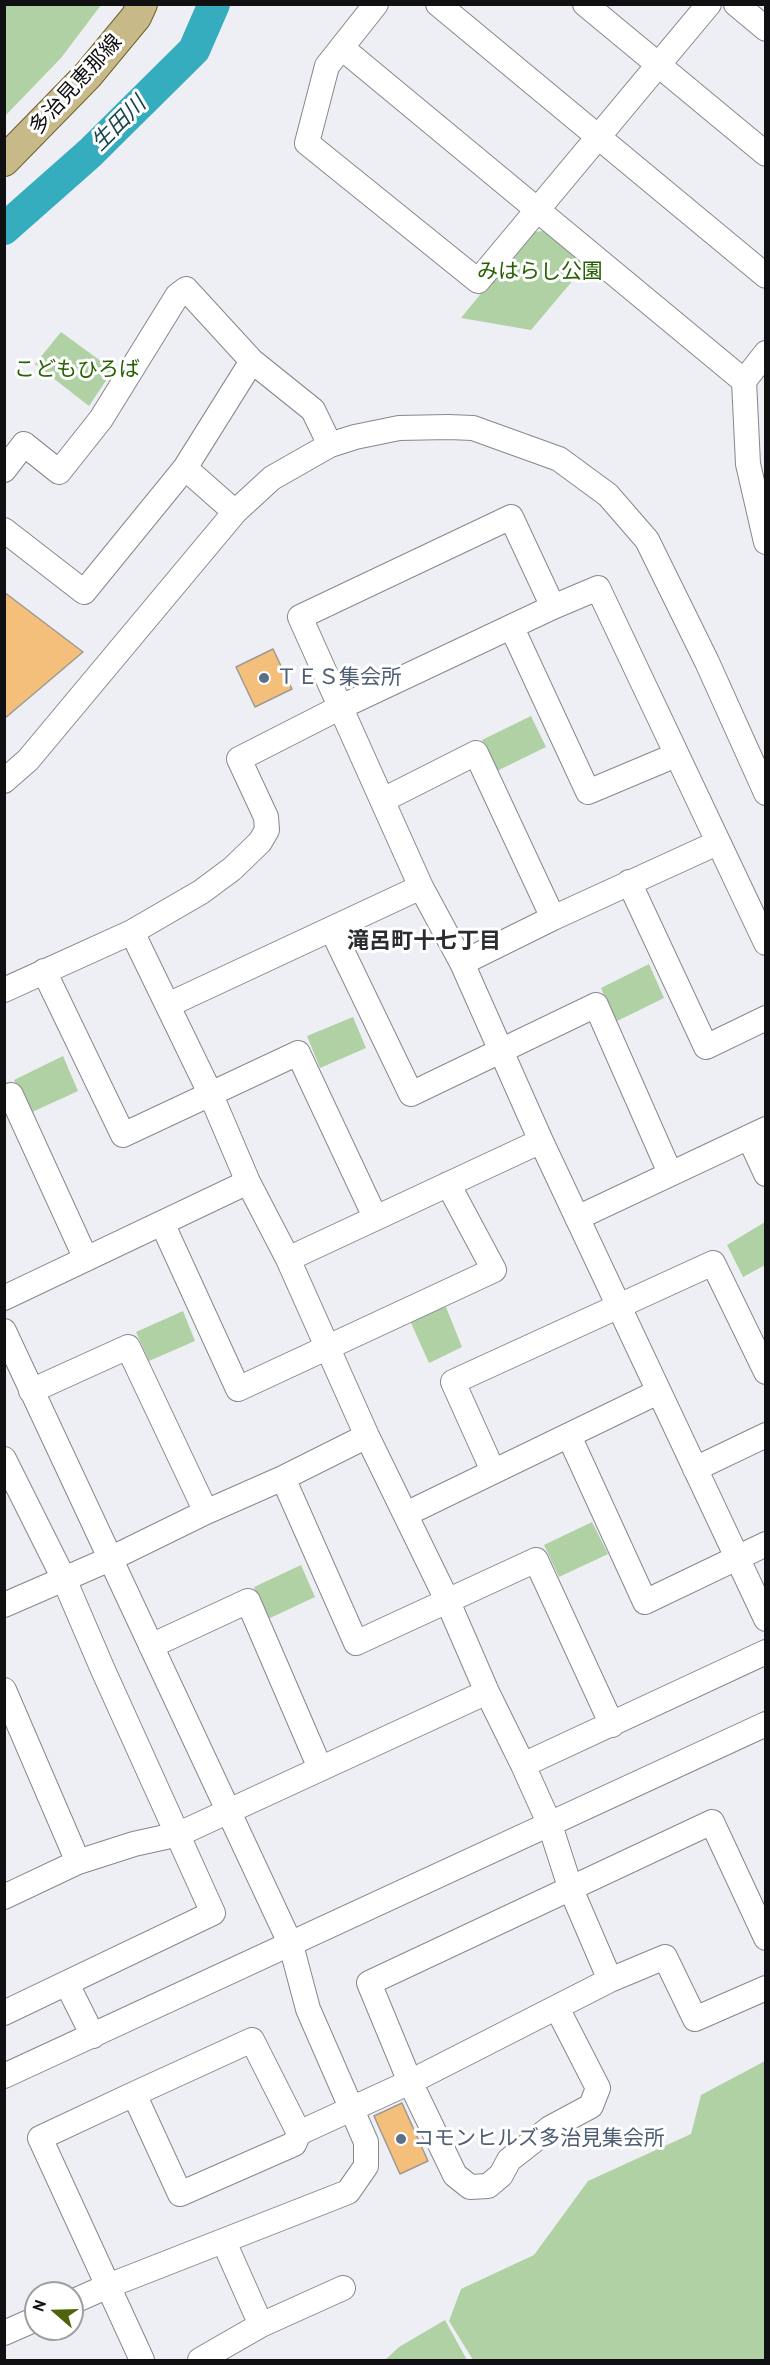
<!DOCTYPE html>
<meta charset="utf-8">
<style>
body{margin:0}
#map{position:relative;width:770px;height:2365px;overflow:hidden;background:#eeeff5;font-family:"PT Sans",sans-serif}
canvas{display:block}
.frame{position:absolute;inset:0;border:6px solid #101013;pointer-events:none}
.north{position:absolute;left:24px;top:2281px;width:60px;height:60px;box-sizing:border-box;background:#fff;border:2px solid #9f9fa1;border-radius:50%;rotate:290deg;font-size:16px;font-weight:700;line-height:24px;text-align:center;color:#101013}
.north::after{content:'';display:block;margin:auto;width:21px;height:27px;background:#4f630d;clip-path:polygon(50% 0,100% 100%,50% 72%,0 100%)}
</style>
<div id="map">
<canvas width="770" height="2365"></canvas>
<div class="frame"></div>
<div class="north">N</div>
</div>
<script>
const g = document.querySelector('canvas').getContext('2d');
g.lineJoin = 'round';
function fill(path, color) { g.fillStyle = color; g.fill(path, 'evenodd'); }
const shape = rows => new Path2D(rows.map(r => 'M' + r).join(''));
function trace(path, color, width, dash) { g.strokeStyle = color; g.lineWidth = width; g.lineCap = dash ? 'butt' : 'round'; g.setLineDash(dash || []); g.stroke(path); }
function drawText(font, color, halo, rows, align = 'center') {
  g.font = font + ' "PT Sans","Noto Sans JP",sans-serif'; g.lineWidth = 6; g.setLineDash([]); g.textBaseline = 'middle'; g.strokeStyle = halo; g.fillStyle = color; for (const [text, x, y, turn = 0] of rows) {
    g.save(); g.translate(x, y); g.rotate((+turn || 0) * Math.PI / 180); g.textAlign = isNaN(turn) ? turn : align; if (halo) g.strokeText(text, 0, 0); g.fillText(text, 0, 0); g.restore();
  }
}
fill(shape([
 [5,4,101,5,61,58,5,116],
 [544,231,585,266,531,330,461,318,531,232],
 [61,332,113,370,89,406,35,364],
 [531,716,546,747,497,771,482,740],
 [649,964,664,998,615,1022,601,988],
 [353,1017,366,1048,320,1068,307,1036],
 [63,1056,78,1091,30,1113,14,1080],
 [765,1222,765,1265,743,1277,727,1245],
 [442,1297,462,1347,429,1363,407,1314],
 [183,1311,195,1341,149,1361,136,1332],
 [592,1522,608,1554,559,1577,544,1545],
 [301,1565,315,1597,268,1619,254,1587],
 [765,2061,765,2360,473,2360,449,2321,461,2289,534,2255,588,2181,691,2134,701,2095],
 [445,2320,467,2360,385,2360,399,2347]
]), '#afd1a3');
trace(shape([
 [4,229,90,153,194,50,214,4]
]), '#36adbe', 32);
const building = shape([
 [4,592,83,652,4,719,4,592],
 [273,649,292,689,255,707,236,667,273,649],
 [402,2103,428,2161,400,2174,374,2116,402,2103]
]);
fill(building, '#f3bf7b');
trace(building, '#9e9994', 1.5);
const minor = shape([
 [376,4,327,66,307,143,478,281,709,4],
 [438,4,766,276],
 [585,4,766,154],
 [736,4,766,29],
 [342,48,744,381],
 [766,353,744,381,748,464,766,542],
 [185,468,252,361],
 [4,470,24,444,59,472,101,419,177,296,186,289,252,361,313,410,330,445],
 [4,530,84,592,185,468,235,512],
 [553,607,511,517,300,617,421,887,462,963,541,1141,766,1619],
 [512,628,588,792,676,755],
 [4,781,28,760,235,512,272,478,330,445,355,437,399,428,448,427,473,428,559,459,608,495,647,540,707,662,766,793],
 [383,800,476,753,553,918],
 [629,882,706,1047,766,1018],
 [332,930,411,1094,596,1005,670,1173],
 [132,932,211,1095,248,1182,288,1259,367,1436,448,1602,487,1692,523,1765,550,1825,570,1887,610,1980,410,2082,299,2133],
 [462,963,553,918,717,843],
 [44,971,123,1135,298,1053,375,1217],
 [4,990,132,932,201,892,232,869,260,842,267,830,266,817,239,759,341,707,553,607,598,588,766,943],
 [168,1005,421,887],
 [4,1098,11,1095,86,1259],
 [749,1137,766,1174],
 [577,1218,766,1129],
 [162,1223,238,1389,494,1270,448,1184],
 [288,1259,541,1141],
 [4,1298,248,1182],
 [4,1331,291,1945,308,2009,366,2142,366,2166,348,2192,108,2286,72,2302],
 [31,1391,128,1347,206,1512],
 [569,1436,645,1602,766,1544],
 [4,1459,64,1579,103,1670,213,1913,4,2013],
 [695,1469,766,1435],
 [493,1471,453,1382,713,1263,766,1372],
 [283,1478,356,1643,536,1560,612,1725],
 [406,1514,658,1392],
 [4,1605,110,1559,206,1512,283,1478,367,1436],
 [151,1646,248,1601,320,1768],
 [4,1690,78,1862],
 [523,1765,766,1652],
 [4,1897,78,1862,134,1844,179,1834,487,1692],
 [610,1980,665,1957,695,2019,766,1988],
 [67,1984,93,2036],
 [557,2008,598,2088,591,2106,550,2128,509,2160,501,2175,488,2186,470,2187,455,2175,410,2082,369,1983,712,1822,766,1938],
 [4,2076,766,1724],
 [134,2094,180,2194,294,2144,299,2133,252,2040,134,2094,40,2138,142,2360],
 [224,2242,261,2325],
 [4,2333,36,2319],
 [200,2360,261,2325,343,2288]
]);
const major = shape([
 [4,161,88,75,136,17,142,4]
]);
trace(minor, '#87878d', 26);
trace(major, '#6f612b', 32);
trace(minor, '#fff', 24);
trace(major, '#c7ba88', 30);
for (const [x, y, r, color] of [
 [264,678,6,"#5c6f8a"],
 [401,2139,6,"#5c6f8a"]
]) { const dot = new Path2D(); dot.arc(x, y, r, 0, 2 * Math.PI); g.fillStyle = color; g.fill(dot); trace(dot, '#fff', 2); }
drawText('21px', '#101013', '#fff', [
 ["多治見恵那線",76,85,-48]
]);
drawText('21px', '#256100', '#fff', [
 ["みはらし公園",540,272],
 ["こどもひろば",77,370]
]);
drawText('21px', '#4e5e75', '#fff', [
 ["ＴＥＳ集会所",276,678],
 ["コモンヒルズ多治見集会所",413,2139]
], 'left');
drawText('italic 22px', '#13464e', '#fff', [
 ["生田川",119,124,-45]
]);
drawText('bold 22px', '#2b2c31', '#fff', [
 ["滝呂町十七丁目",424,942]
]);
</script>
